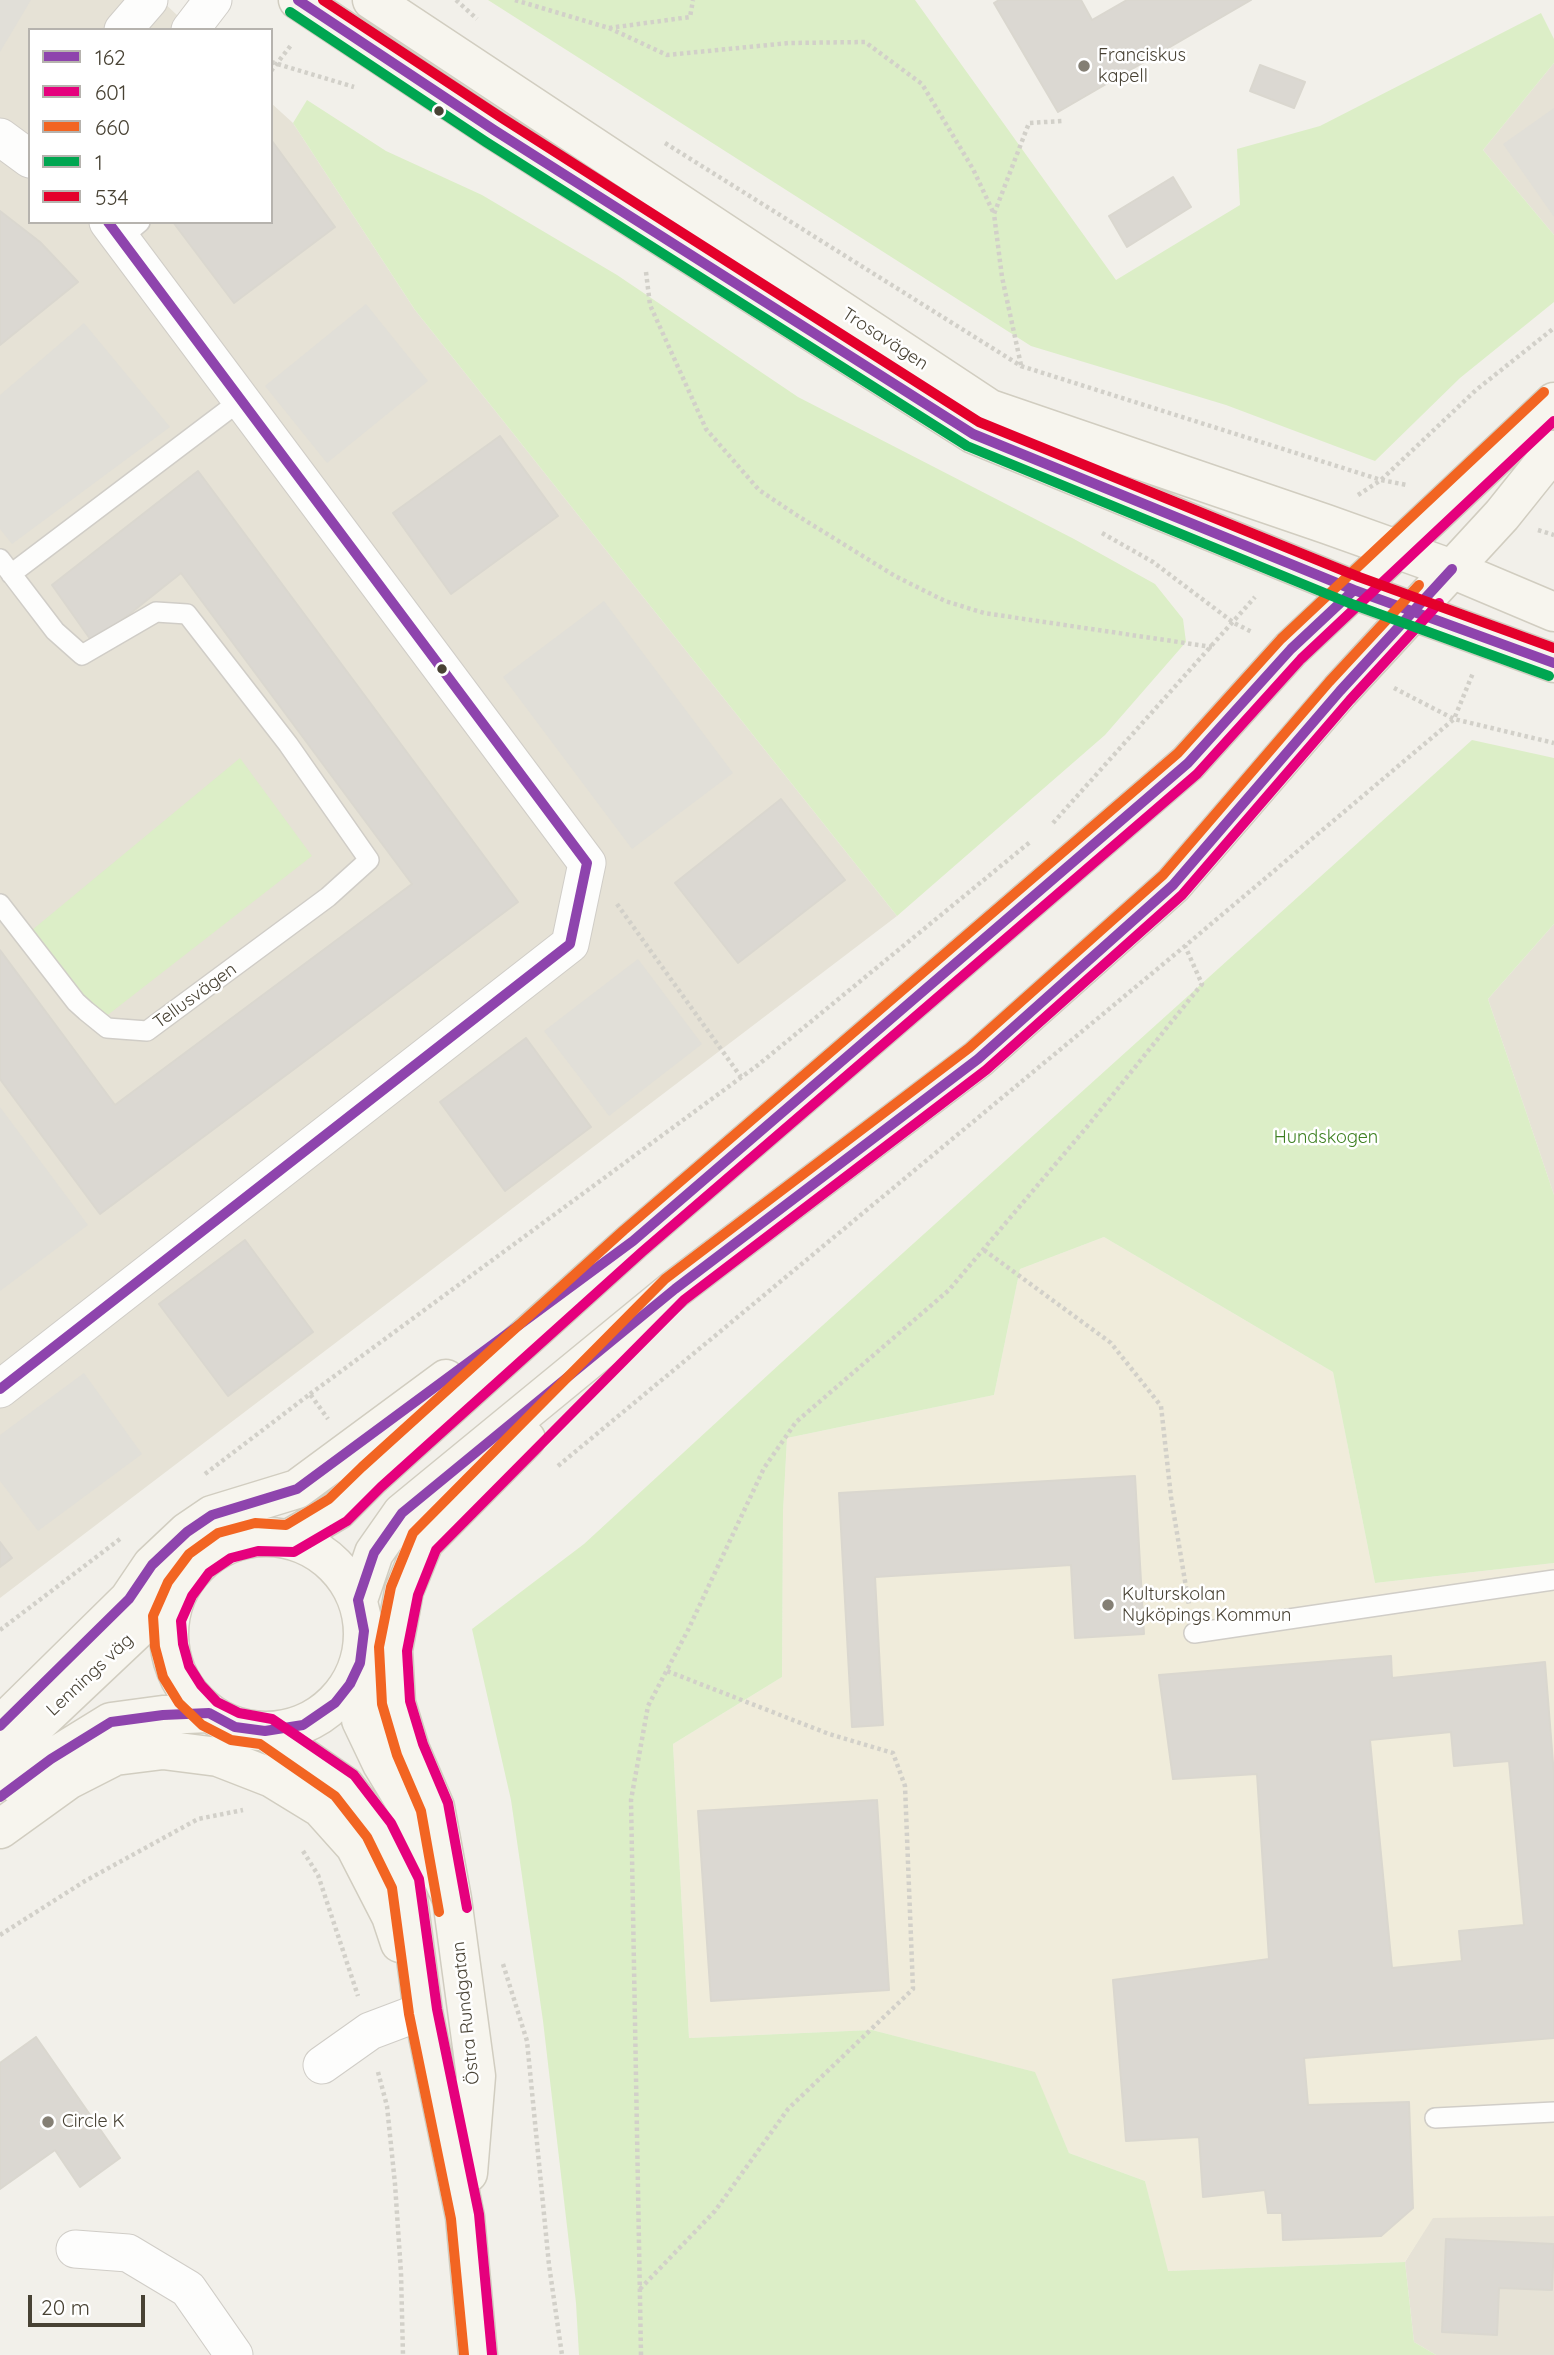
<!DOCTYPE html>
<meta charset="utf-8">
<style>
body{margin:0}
#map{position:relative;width:1554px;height:2355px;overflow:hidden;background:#f2f0ea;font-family:Quicksand,sans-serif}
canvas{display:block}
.legend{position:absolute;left:28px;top:28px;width:245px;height:196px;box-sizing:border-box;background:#fff;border:2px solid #b6b3ae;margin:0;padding:9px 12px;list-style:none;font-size:21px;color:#484234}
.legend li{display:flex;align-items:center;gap:14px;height:35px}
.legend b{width:35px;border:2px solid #b6b3ae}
.scale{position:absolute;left:28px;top:2295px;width:117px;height:32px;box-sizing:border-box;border:4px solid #484234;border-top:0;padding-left:9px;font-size:21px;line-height:24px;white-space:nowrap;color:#484234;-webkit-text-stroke:5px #fff;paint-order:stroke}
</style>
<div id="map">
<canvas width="1554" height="2355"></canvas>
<ul class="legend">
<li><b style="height:9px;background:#8e44ad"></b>162</li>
<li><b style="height:9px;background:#e5007d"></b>601</li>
<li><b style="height:9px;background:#f26522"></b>660</li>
<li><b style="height:9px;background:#00a651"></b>1</li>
<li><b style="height:9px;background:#e4002b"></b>534</li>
</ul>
<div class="scale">20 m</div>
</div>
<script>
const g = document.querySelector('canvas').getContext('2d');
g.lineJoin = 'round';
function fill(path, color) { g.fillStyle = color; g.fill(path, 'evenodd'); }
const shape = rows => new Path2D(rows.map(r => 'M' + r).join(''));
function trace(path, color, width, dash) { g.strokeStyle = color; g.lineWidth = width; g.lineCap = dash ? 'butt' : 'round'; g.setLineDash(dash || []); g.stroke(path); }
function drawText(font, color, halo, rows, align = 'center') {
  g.font = font + ' Quicksand,sans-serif'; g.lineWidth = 5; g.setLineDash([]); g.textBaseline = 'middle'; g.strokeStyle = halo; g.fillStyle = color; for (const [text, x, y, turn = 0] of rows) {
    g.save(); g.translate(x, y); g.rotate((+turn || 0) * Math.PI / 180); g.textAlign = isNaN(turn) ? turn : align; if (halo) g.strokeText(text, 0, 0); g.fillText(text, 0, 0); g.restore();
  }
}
fill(shape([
 [0,0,161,0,193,30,30,30,30,222,271,222,271,103,293,123,415,310,897,916,0,1598],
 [1554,63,1554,235,1483,150],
 [1554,924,1554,1195,1488,999],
 [1554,2216,1554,2355,1436,2355,1414,2342,1405,2262,1432,2217]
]), '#e6e2d6');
fill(shape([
 [1104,1237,1333,1372,1375,1583,1554,1563,1554,2216,1433,2218,1405,2262,1167,2271,1145,2181,1069,2153,1034,2072,872,2030,689,2038,673,1744,782,1677,783,1512,787,1438,994,1395,1020,1269]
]), '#f0ecdb');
fill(shape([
 [488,0,915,0,1116,280,1240,205,1237,149,1320,126,1541,13,1554,39,1554,63,1483,150,1554,235,1554,302,1460,378,1375,461,1226,405,1031,346],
 [307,100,386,151,482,195,617,275,798,397,1074,539,1155,584,1183,619,1186,642,1105,735,897,916,415,310,293,123],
 [1472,740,1554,758,1554,924,1488,999,1554,1195,1554,1563,1375,1583,1333,1372,1104,1237,1020,1269,994,1395,787,1438,783,1512,782,1677,673,1744,689,2038,872,2030,1035,2072,1069,2153,1145,2181,1168,2271,1405,2262,1414,2342,1436,2355,579,2355,576,2303,543,2021,511,1800,472,1629,584,1544,782,1362],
 [240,758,312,856,91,1028,20,940]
]), '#dceec7');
fill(shape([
 [0,0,31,0,0,52],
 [1554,108,1554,217,1503,144],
 [366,304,428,381,327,463,265,386],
 [84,323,170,427,12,544,0,529,0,395],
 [604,601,733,773,632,849,503,677],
 [638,959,702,1044,609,1116,544,1031],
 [0,1107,88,1225,0,1291],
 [84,1373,142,1454,38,1531,0,1481,0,1435]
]), '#e1dfd8');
const building = shape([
 [999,0,1081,0,1092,20,1127,0,1251,0,1058,112,994,3,999,0],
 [1260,65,1305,82,1294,108,1250,91,1260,65],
 [272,141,335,227,234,303,173,222,271,222,272,141],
 [1173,177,1191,207,1127,247,1109,216,1173,177],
 [0,211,40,242,78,282,0,345,0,211],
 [500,436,558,516,451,594,393,513,500,436],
 [198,471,518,902,100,1214,0,1079,0,950,115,1105,412,884,181,573,93,643,52,585,198,471],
 [781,799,845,880,738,963,675,883,781,799],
 [526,1038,591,1127,505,1191,440,1102,526,1038],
 [245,1240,313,1332,228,1396,159,1304,245,1240],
 [1135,1476,1144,1634,1075,1638,1071,1565,875,1577,883,1725,852,1727,839,1493,1135,1476],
 [0,1542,12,1558,0,1567,0,1542],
 [1391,1656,1392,1678,1545,1662,1554,1775,1554,2038,1304,2058,1308,2105,1409,2102,1413,2208,1381,2236,1283,2240,1282,2213,1268,2213,1265,2190,1203,2197,1199,2137,1126,2141,1113,1980,1269,1959,1257,1774,1173,1779,1159,1675,1391,1656],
 [1451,1732,1454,1766,1509,1761,1524,1925,1459,1931,1462,1961,1392,1968,1370,1740,1451,1732],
 [877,1800,889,1990,711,2001,698,1811,877,1800],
 [36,2037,120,2158,80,2187,55,2150,0,2189,0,2063,36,2037],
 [1446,2239,1554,2244,1552,2290,1499,2288,1497,2335,1442,2332,1446,2239]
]);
fill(building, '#dbd8d2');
trace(building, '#dad7cf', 2);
const lane = shape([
 [120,239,140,222],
 [0,559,55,631,82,655,156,612,187,614,288,744,369,860,328,897,147,1031,107,1028,86,1011,76,1002,0,904],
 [11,574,241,400],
 [1194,1633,1554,1580],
 [1435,2118,1554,2112]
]);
const street = shape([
 [123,30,149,0],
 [190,30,213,0],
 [0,137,30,159],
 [0,1389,570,944,587,863,108,222],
 [322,2065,370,2031,423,2011],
 [75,2249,128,2253,188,2289,234,2355]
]);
const secondary = shape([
 [298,0,494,130,973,434,1354,590,1554,663],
 [372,0,990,409,1326,524,1452,569,1554,612],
 '169 1634a97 97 0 1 1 194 0a97 97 0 1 1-194 0Z',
 [289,1539,338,1510,371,1477,633,1241,1188,763,1291,649,1554,402],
 [358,1600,374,1553,402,1513,675,1289,978,1059,1173,885,1340,691,1502,515,1554,450],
 [360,1663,361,1720,382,1764,417,1822,452,1899,476,2076,468,2173],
 [0,1726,129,1599,152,1565,187,1532,212,1515,297,1489,446,1379],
 [265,1731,345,1786,379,1830,406,1884,423,2011,465,2217,478,2355],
 [0,1759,178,1591],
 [17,1784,51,1759,111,1722,163,1715,209,1713],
 [0,1829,68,1780,115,1756,163,1750,218,1757,272,1778,321,1808,355,1846,391,1916,400,1943],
 [452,1899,435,1807,410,1749,396,1703,393,1650,404,1591,424,1542,526,1439]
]);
trace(lane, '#d0cdc7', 22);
trace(street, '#d0cdc7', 39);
trace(secondary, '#d1cdc0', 41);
trace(shape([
 [456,0,477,19],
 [515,0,609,28,690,17,693,0],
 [609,28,667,55,789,43,865,42,922,84,973,169,994,214],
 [271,62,354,87],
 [271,71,292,44],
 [665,143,1021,366,1381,480,1407,485],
 [646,272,650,305,706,429,759,490,798,516,895,576,945,601,984,613,1212,647],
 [1021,365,1002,277,994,214,1029,123,1062,121],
 [1358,495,1381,480,1476,390,1554,328],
 [1538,530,1554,535],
 [1102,533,1153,562,1234,623,1252,632],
 [1394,688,1454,719,1554,743],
 [1053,823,1255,597],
 [617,904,741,1077],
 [984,1250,1111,1343,1161,1406,1171,1497,1189,1605],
 [310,1394,758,1065,1030,842],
 [558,1466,1185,946,1454,719,1473,673],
 [205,1474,310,1394,328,1419],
 [0,1630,120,1539],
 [303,1851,318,1875,358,1996],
 [0,1935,85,1881,198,1819,243,1810],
 [503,1964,527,2041,549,2265,562,2355],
 [378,2072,387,2106,395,2184,401,2273,403,2355],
 [640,2289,715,2211,788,2109,913,1989,905,1786,893,1753,829,1734,667,1671],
 [641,2355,631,1800,648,1706,688,1630,764,1468,796,1422,949,1290,1086,1128,1202,984,1185,946]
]), '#d2d0c9', 4.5, [3.5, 3.5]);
trace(lane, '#fdfdfc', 19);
trace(street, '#fdfdfc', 37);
trace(secondary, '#f7f5ee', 38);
trace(shape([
 [298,0,494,130,973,434,1354,590,1554,663],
 [108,222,587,863],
 [0,1389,570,944,587,863],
 [0,1726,129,1599,152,1565,187,1532,212,1515,297,1489,633,1241,1188,763,1291,649,1354,590],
 [0,1797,51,1759,111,1722,163,1715,209,1713,235,1727,265,1731,303,1725,335,1703,350,1684,360,1663,364,1631,358,1600,374,1553,402,1513,675,1289,978,1059,1173,885,1340,691,1452,569]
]), '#8e44ad', 10);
trace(shape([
 [467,1908,448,1803,423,1744,410,1701,407,1651,418,1595,436,1550,684,1300,986,1070,1182,895,1350,700,1439,603],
 [492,2354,479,2214,437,2009,419,1879,391,1823,354,1775,272,1719,239,1713,217,1702,201,1685,189,1666,183,1644,181,1621,192,1596,209,1573,231,1558,258,1551,294,1552,347,1521,381,1487,642,1252,1197,774,1301,659,1554,421]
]), '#e5007d', 10);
trace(shape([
 [439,1912,421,1811,397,1755,382,1704,379,1647,391,1587,413,1533,665,1279,969,1048,1163,875,1329,682,1419,585],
 [464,2355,451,2219,409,2014,392,1888,367,1837,335,1796,260,1744,231,1740,202,1725,179,1703,163,1677,155,1647,153,1616,168,1582,189,1554,218,1533,255,1523,286,1525,329,1499,362,1467,624,1230,1178,753,1281,639,1544,392]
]), '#f26522', 10);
trace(shape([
 [290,12,486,142,967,446,1349,603,1549,676]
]), '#00a651', 10);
trace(shape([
 [323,0,502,118,979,422,1359,577,1554,648]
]), '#e4002b', 10);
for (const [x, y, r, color] of [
 [1084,66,7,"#847f74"],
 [439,111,6,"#484234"],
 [442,669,6,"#484234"],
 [1108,1605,7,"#847f74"],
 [48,2122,7,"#847f74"]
]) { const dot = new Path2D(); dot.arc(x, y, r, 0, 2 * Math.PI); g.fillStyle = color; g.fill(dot); trace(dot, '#fff', 2.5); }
drawText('18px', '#484234', '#fff', [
 ["Franciskus",1098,56],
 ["kapell",1098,77],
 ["Kulturskolan",1122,1595],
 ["Nyköpings Kommun",1122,1616],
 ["Circle K",62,2122]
], 'left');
drawText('18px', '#484234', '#fff', [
 ["Trosavägen",885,339,33],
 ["Tellusvägen",195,996,-36],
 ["Lennings väg",90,1675,-43],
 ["Östra Rundgatan",466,2013,-96]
]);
drawText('18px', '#3e8022', '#fff', [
 ["Hundskogen",1326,1138]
]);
</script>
